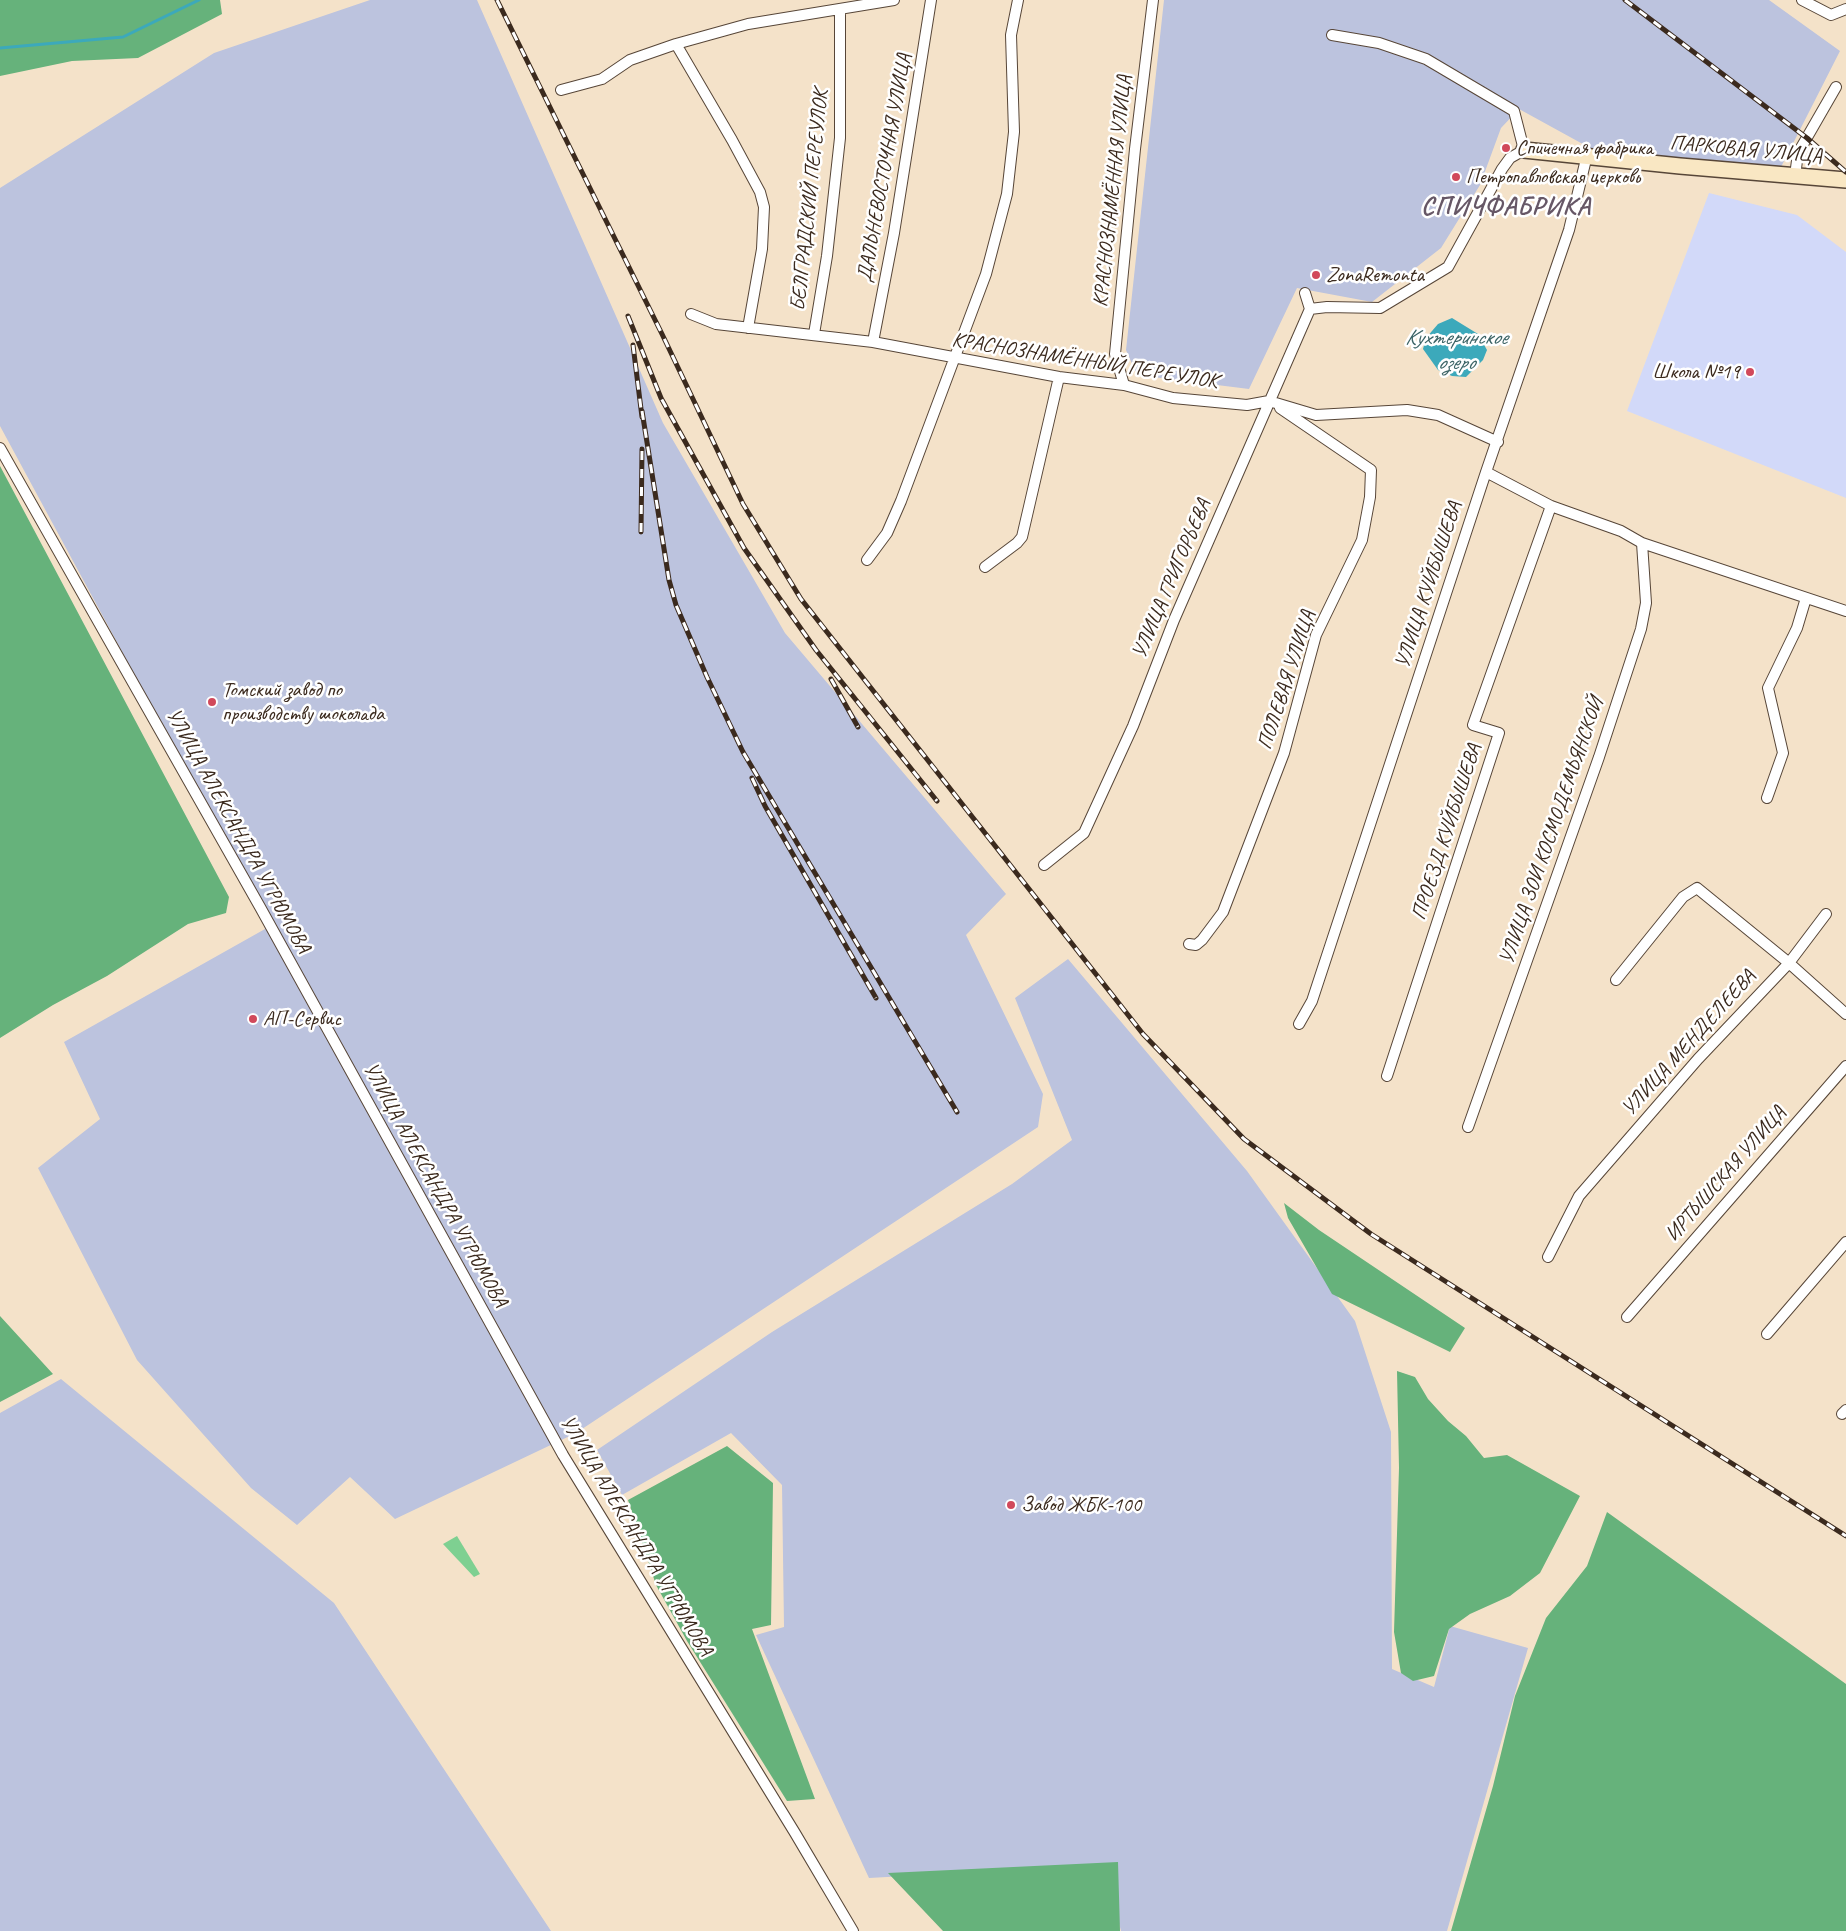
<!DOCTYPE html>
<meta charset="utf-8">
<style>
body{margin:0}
canvas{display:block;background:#f4e2c9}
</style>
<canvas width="1846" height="1931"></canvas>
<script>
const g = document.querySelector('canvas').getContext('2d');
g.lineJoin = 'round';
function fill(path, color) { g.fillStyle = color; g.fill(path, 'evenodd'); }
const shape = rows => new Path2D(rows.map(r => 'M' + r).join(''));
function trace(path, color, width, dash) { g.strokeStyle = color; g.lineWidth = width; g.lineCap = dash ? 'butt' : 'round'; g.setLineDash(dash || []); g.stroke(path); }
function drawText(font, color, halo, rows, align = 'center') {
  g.font = font + ' Caveat,sans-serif'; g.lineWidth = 5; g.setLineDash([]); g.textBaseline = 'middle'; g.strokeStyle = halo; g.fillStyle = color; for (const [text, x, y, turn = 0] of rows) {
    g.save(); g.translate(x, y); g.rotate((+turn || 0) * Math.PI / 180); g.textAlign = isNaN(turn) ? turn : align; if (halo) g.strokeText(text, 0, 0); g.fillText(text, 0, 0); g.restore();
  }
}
fill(shape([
 [1709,193,1797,215,1846,252,1846,498,1627,411]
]), '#d2d9f9');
fill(shape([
 [370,0,477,0,663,423,785,633,1006,894,966,935,1043,1094,1038,1127,576,1433,395,1519,350,1477,297,1525,251,1488,137,1360,38,1168,100,1119,64,1042,265,929,260,907,0,426,0,188,214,53],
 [1164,0,1769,0,1840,51,1780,169,1590,148,1519,109,1501,128,1480,185,1441,248,1372,302,1297,288,1249,389,1137,375,1126,350],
 [1068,959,1247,1171,1355,1321,1391,1432,1392,1669,1434,1687,1450,1626,1528,1648,1447,1931,1121,1931,1104,1865,869,1878,756,1635,784,1627,782,1485,731,1433,622,1495,597,1450,772,1332,1012,1184,1072,1140,1015,998],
 [61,1379,334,1603,551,1931,0,1931,0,1413]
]), '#bcc3de');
fill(shape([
 [457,1536,480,1574,474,1577,443,1544]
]), '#7ed091');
fill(shape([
 [0,0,220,0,222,14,138,58,72,61,0,76],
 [0,466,229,897,226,913,188,924,107,976,53,1005,0,1038],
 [1284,1203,1319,1230,1465,1328,1450,1352,1332,1294,1288,1218],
 [0,1316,53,1374,0,1402],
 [1397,1371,1415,1377,1428,1399,1448,1421,1466,1436,1484,1458,1507,1455,1580,1496,1540,1573,1510,1596,1470,1614,1449,1629,1434,1676,1413,1681,1401,1673,1394,1632,1399,1468],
 [727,1446,773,1483,771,1625,752,1629,815,1799,787,1801,687,1641,656,1585,628,1500],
 [1607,1512,1846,1684,1846,1931,1451,1931,1493,1786,1515,1696,1546,1618,1587,1566],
 [1118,1862,1120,1931,943,1931,888,1873]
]), '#66b27b');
fill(shape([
 [1452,318,1478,334,1487,350,1483,360,1466,377,1452,376,1438,370,1423,349,1426,338,1438,324]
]), '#3ca9bb');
trace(shape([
 [0,48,123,37,199,0]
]), '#3ca9bb', 3);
const street = shape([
 [1802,0,1831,15,1846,9],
 [676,44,732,140,760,192,764,207,762,249,748,328],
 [561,90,602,79,630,60,676,44,748,24,894,0],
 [1795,176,1798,153,1836,87],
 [1310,309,1327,307,1380,308,1448,267,1502,169,1510,158,1524,150,1514,111,1426,59,1379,43,1332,35],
 [691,314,716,324,873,342,1059,377,1124,385,1173,398,1247,405,1269,401,1316,415,1407,410,1438,415,1498,442],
 [814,334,827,256,840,138,840,10],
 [873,342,894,233,931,0],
 [1124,385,1115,354,1135,149,1153,0],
 [0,448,260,907,563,1455,795,1833,853,1931],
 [1486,472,1551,506,1621,531,1642,543,1846,611],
 [867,560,887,533,901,501,986,274,1007,194,1014,132,1011,35,1018,0],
 [985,567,1017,543,1022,537,1059,377],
 [1767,798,1783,753,1768,688,1797,628,1806,598],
 [1044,865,1084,833,1133,726,1174,620,1310,309,1305,293],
 [1189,944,1196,945,1202,940,1223,912,1284,753,1316,635,1362,540,1370,497,1371,470,1280,408],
 [1616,980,1683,897,1697,888,1789,963,1846,1014],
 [1299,1024,1312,1001,1486,472,1569,230,1587,155],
 [1387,1076,1499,733,1473,725,1551,506],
 [1468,1127,1599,757,1641,629,1646,603,1642,543],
 [1548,1257,1579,1196,1698,1059,1789,963,1826,914],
 [1627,1317,1846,1066],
 [1767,1334,1846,1242],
 [1842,1414,1846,1410]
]);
const secondary = shape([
 [1524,150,1680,166,1846,180]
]);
trace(street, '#574638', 12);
trace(secondary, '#574638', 18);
trace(street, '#fff', 10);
trace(secondary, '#f9e7c3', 15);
const rail = shape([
 [497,0,662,334,743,504,801,599,1143,1034,1244,1139,1371,1234,1846,1536],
 [1625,0,1807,138,1846,172],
 [628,316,661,398,744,548,816,650,937,801],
 [633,345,642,417],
 [642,411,669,580,676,605,707,677,743,752,957,1112],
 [641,532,642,449],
 [831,679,858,727],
 [752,778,765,806,876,998]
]);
trace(rail, '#3b2a1e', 5);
trace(rail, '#fff', 3, [9]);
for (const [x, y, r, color] of [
 [1506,148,5,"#d1495b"],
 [1456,177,5,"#d1495b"],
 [1316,275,5,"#d1495b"],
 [1750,372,5,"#d1495b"],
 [212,702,5,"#d1495b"],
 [253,1019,5,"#d1495b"],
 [1011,1505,5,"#d1495b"]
]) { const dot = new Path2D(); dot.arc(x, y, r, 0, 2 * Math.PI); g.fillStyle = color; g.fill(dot); trace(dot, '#fff', 2); }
drawText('21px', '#3b2a1e', '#fff', [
 ["Спичечная фабрика",1516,148],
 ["Петропавловская церковь",1466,177],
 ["ZonaRemonta",1326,275],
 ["Школа №19",1740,372,"right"],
 ["Томский завод по",222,690],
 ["производству шоколада",222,714],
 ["АП-Сервис",263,1019],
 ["Завод ЖБК-100",1021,1505]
], 'left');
drawText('21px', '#3b2a1e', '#fff', [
 ["ПАРКОВАЯ УЛИЦА",1746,150,5],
 ["ДАЛЬНЕВОСТОЧНАЯ УЛИЦА",885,168,-80],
 ["КРАСНОЗНАМЁННАЯ УЛИЦА",1113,191,-84],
 ["БЕЛГРАДСКИЙ ПЕРЕУЛОК",810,200,-84],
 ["КРАСНОЗНАМЁННЫЙ ПЕРЕУЛОК",1085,361,9],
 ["УЛИЦА ГРИГОРЬЕВА",1172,579,-67],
 ["УЛИЦА КУЙБЫШЕВА",1429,585,-72],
 ["ПОЛЕВАЯ УЛИЦА",1287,680,-72],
 ["УЛИЦА АЛЕКСАНДРА УГРЮМОВА",238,831,61],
 ["УЛИЦА ЗОИ КОСМОДЕМЬЯНСКОЙ",1552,831,-71],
 ["ПРОЕЗД КУЙБЫШЕВА",1447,832,-72],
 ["УЛИЦА МЕНДЕЛЕЕВА",1689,1043,-48],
 ["ИРТЫШСКАЯ УЛИЦА",1726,1174,-49],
 ["УЛИЦА АЛЕКСАНДРА УГРЮМОВА",435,1185,61],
 ["УЛИЦА АЛЕКСАНДРА УГРЮМОВА",636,1536,59]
]);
drawText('italic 22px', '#3b6365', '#fff', [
 ["Кухтеринское",1456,338],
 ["озеро",1456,363]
]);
g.letterSpacing = '1px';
drawText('bold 26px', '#665766', '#fff', [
 ["СПИЧФАБРИКА",1506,207]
]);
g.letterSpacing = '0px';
</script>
